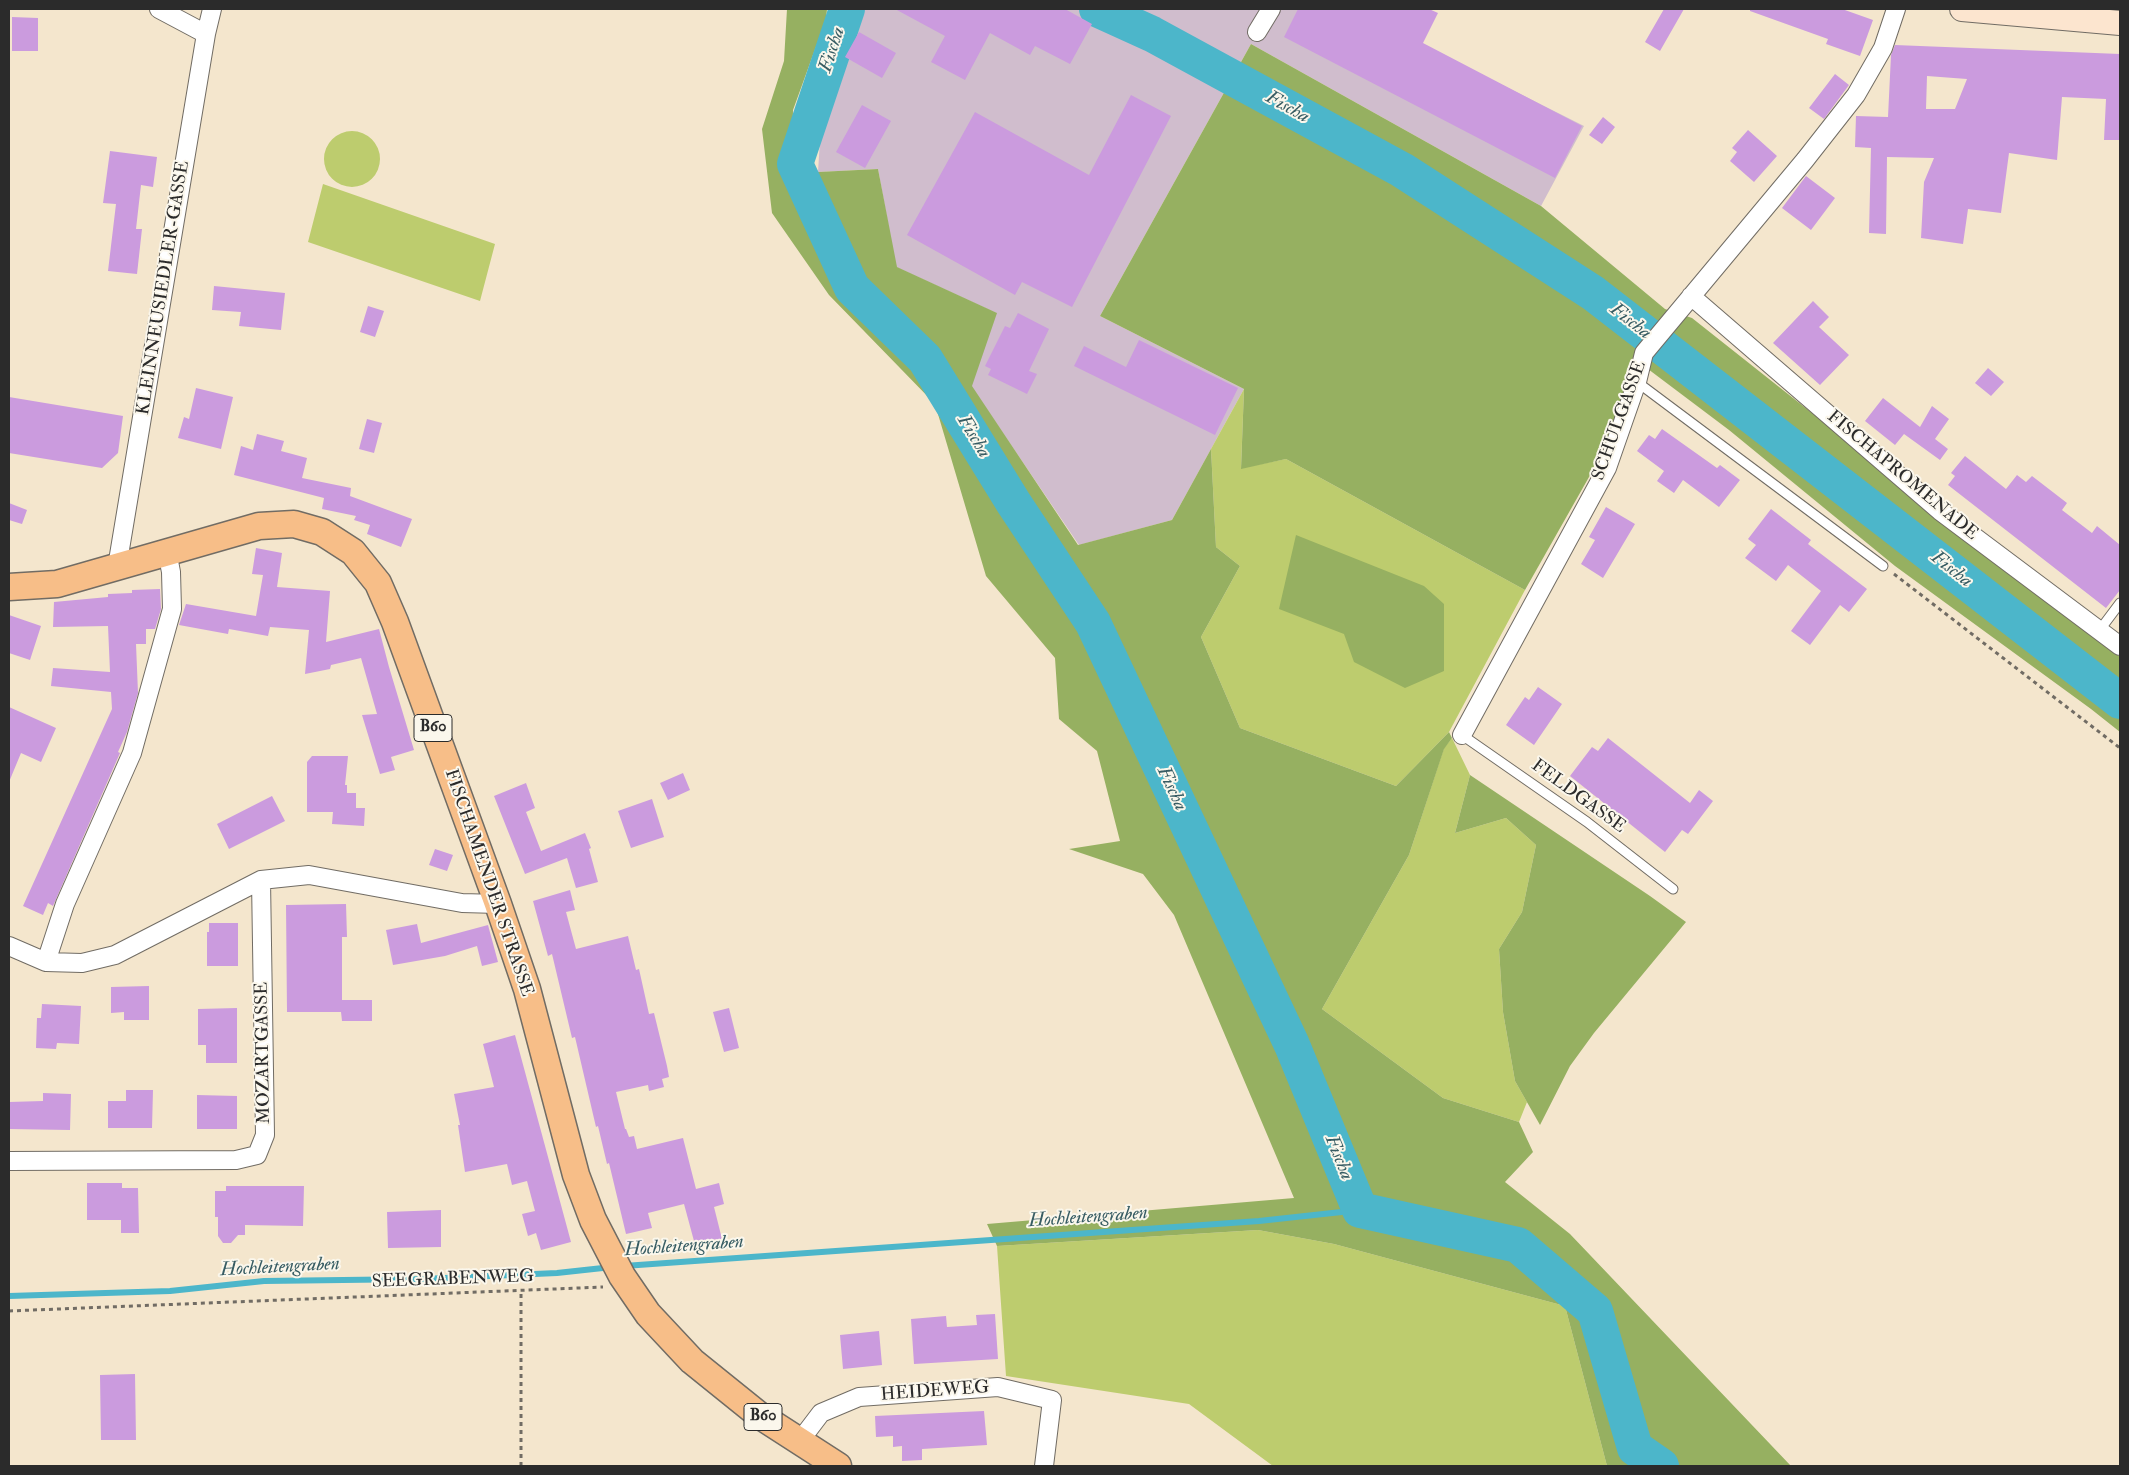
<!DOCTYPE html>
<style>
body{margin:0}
#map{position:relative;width:2129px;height:1475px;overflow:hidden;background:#f4e6cd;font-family:"IM FELL Double Pica",serif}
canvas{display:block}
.frame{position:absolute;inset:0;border:10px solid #2b2b2b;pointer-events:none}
</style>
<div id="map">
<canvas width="2129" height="1475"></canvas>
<div class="frame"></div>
</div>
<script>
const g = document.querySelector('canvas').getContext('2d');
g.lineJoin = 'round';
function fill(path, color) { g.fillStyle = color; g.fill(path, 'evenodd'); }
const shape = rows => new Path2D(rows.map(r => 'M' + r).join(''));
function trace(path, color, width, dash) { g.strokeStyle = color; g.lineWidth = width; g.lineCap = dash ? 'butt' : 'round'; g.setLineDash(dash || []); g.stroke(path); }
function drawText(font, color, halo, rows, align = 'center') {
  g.font = font + ' "IM FELL Double Pica",serif'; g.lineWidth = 4; g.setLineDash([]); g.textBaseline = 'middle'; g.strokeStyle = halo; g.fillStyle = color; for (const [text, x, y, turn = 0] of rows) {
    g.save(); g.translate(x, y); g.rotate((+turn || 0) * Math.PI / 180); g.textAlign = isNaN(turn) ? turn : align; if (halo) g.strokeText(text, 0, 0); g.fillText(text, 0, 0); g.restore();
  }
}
fill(shape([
 [859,9,1351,9,1584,126,1541,206,1251,44,1100,316,1244,389,1172,520,1079,545,971,386,996,313,896,267,878,169,818,172,821,125]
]), '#d0bdcd');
fill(shape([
 '324 159a28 28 0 1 1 56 0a28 28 0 1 1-56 0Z',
 [323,184,495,244,480,301,308,242],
 [1244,389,1241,468,1286,459,1525,590,1449,732,1396,786,1240,728,1201,637,1240,566,1216,547,1211,449],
 [1452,738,1470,775,1455,833,1506,818,1536,845,1522,912,1499,949,1503,1012,1515,1081,1527,1102,1519,1122,1443,1098,1322,1009,1409,855,1444,748],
 [1258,1230,1334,1244,1565,1306,1607,1466,1273,1466,1189,1404,1006,1376,997,1246]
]), '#bdcc6e');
fill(shape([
 [787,9,827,9,826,19,793,110,792,181,818,172,878,169,897,267,997,313,972,386,1078,545,1172,520,1211,449,1216,547,1240,566,1201,637,1240,728,1396,786,1449,732,1452,738,1444,749,1409,855,1322,1009,1443,1098,1519,1122,1533,1152,1505,1182,1570,1234,1791,1466,1607,1466,1565,1306,1334,1244,1258,1230,997,1246,987,1224,1294,1198,1174,915,1143,874,1069,849,1120,841,1097,751,1059,719,1055,658,986,576,935,404,829,295,772,213,762,129,784,61],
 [1251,44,1541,206,1665,309,1692,318,2120,657,2120,732,2091,709,1895,566,1729,430,1644,366,1638,370,1589,477,1525,590,1286,459,1241,469,1244,389,1100,316],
 [1296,535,1424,586,1444,604,1444,671,1405,688,1354,662,1344,634,1279,609],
 [1470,775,1650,896,1686,922,1594,1033,1570,1066,1540,1125,1515,1081,1503,1012,1499,949,1522,912,1536,845,1506,818,1455,833]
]), '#96b061');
trace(shape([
 [624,1266,1259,1221,1360,1210],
 [9,1296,170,1291,264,1281,422,1279,557,1273,612,1267]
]), '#4cb6ca', 6);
trace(shape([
 [847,9,795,164,852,288,925,359,1013,502,1093,623,1292,1045,1360,1210,1518,1245,1595,1311,1635,1448,1661,1466],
 [1097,9,1152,34,1402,170,1593,293,2120,701]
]), '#4cb6ca', 36);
fill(shape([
 [895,9,1065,9,1092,24,1070,64,1035,46,1030,55,990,33,965,80,931,62,945,36],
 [1298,9,1429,9,1438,13,1423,43,1582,126,1555,178,1284,37],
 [1664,9,1684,9,1660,51,1645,42],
 [1750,9,1842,9,1873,20,1860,56,1826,44,1828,39,1750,11],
 [12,17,38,18,38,51,12,51],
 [859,32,896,53,882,78,845,57],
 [1895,45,2120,54,2120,140,2104,140,2106,99,2062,97,2057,160,2009,153,2001,213,1968,209,1963,244,1921,238,1924,182,1934,158,1887,157,1886,234,1869,233,1871,148,1855,147,1856,116,1888,117,1891,55],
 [1927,76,1967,79,1955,109,1926,109],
 [1835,74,1849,85,1824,119,1809,108],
 [1131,95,1171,116,1072,307,1022,282,1015,295,907,235,975,112,1089,175],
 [862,105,891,121,865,168,836,152],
 [1603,117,1615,127,1602,144,1589,135],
 [1748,130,1777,156,1754,182,1730,161,1737,152,1732,148],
 [110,151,157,157,153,187,141,185,136,229,142,229,137,274,108,271,116,204,103,203],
 [1806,176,1835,198,1811,230,1782,208],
 [214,286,285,293,281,330,239,326,241,312,212,310],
 [1813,301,1829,317,1819,327,1849,355,1820,385,1773,343],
 [368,306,384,311,375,337,360,332],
 [1018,313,1049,329,1029,371,1037,374,1027,394,988,375,991,369,985,366,1005,326,1010,328],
 [1139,340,1238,388,1215,435,1074,366,1084,346,1126,367],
 [1988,368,2004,382,1991,396,1975,383],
 [196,388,233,397,221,449,178,438,184,417,189,419],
 [9,397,123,416,118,453,102,468,9,453],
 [1883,398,1920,427,1932,406,1949,419,1935,439,1948,449,1940,460,1904,434,1895,445,1865,421],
 [367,419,382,423,374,453,359,449],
 [1662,429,1717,468,1720,465,1740,480,1719,507,1683,480,1674,493,1657,481,1664,471,1637,451,1649,435,1655,439],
 [257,434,284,441,281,451,307,458,302,478,351,488,350,496,412,519,401,547,367,534,370,525,354,520,356,516,322,509,324,498,234,475,241,446,253,450],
 [1965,456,2006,489,2017,475,2026,482,2032,476,2067,503,2062,510,2092,533,2097,526,2120,545,2120,590,2106,608,1948,485,1955,476,1951,473],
 [9,503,27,510,22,524,9,520],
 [1606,507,1635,524,1603,578,1581,564,1595,540,1589,537],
 [1771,509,1811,540,1808,544,1867,589,1849,612,1840,605,1810,645,1791,631,1821,591,1788,565,1776,581,1745,558,1756,545,1748,539],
 [256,548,282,553,277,587,330,591,326,642,379,629,389,667,414,750,391,757,395,770,380,774,362,715,377,714,361,658,331,665,330,669,305,674,309,630,270,627,268,636,229,629,228,634,179,625,186,604,256,616,263,575,252,574],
 [160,589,161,609,155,629,146,629,146,644,136,644,138,693,127,732,118,752,120,753,53,906,48,903,43,915,23,906,112,709,111,692,51,686,53,668,110,672,108,626,53,627,54,602,108,597,108,594,132,593,132,590],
 [9,615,41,626,30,660,9,653],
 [1538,687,1562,704,1534,745,1506,725,1525,697,1529,700],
 [9,707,56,728,41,762,21,753,9,782],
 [1608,738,1690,803,1699,790,1713,801,1688,834,1682,830,1665,852,1570,776,1592,747,1598,751],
 [312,756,348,756,345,785,347,785,347,793,356,793,356,808,365,808,364,826,332,824,333,812,307,812,307,762],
 [683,773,690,790,668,800,660,783],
 [526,783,535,808,526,812,541,851,585,833,591,848,589,849,598,882,576,888,567,858,525,874,494,796],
 [272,796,285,821,229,849,217,824],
 [652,799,664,837,631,848,618,811],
 [435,849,453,855,447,871,429,865],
 [570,890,575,910,566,912,576,949,628,936,636,970,639,969,649,1014,654,1013,667,1066,669,1077,662,1079,664,1087,649,1091,648,1085,616,1092,625,1129,626,1129,629,1137,634,1136,637,1149,683,1138,696,1189,719,1183,724,1204,714,1207,722,1239,694,1241,684,1204,648,1213,652,1228,626,1234,609,1163,607,1164,598,1126,596,1127,575,1037,572,1038,552,954,548,956,533,901],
 [346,904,347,937,342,937,342,1000,372,1000,372,1021,342,1021,341,1012,287,1012,286,905],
 [209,923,238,923,238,966,207,966,207,932,209,932],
 [417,924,421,943,488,925,498,962,482,966,477,946,445,956,393,965,386,930],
 [149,986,149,1020,124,1020,124,1012,111,1013,111,987],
 [42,1004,81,1006,79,1044,57,1043,56,1049,36,1048,37,1018,41,1018],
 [237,1008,237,1063,206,1063,206,1045,198,1045,198,1009],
 [729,1008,739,1048,724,1052,713,1012],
 [515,1035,571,1242,541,1250,536,1233,528,1236,522,1214,535,1211,527,1181,512,1185,507,1164,465,1172,458,1125,460,1125,454,1094,494,1087,483,1044],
 [126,1090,153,1090,152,1128,108,1128,108,1101,126,1101],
 [43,1093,71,1094,70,1130,9,1129,9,1102,43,1101],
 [197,1095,237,1096,237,1129,197,1129],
 [87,1183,122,1183,122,1188,138,1188,139,1233,121,1233,121,1220,87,1220],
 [226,1186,304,1186,303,1226,245,1225,245,1235,238,1235,231,1243,223,1243,218,1236,218,1217,215,1217,215,1191,226,1191],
 [441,1210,441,1247,388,1248,387,1212],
 [995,1314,998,1359,914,1364,911,1319,946,1316,947,1327,977,1325,976,1315],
 [879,1331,882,1365,843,1369,840,1335],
 [135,1374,136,1440,101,1440,100,1375],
 [984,1411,987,1445,922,1449,922,1460,902,1461,902,1446,893,1447,893,1436,876,1437,875,1416]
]), '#cb9bde');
const lane = shape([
 [1637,382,1883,566],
 [2099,631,2120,603],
 [1462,735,1587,822,1673,889]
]);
const street = shape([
 [159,9,206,34],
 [1257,32,1271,9],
 [1691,296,1940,511,2120,646],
 [117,567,206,34,212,9],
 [1462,735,1607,468,1637,382,1644,353,1805,160,1856,95,1883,48,1896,9],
 [9,946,46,962,82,963,115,955,261,880,309,875,462,903,498,904],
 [46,962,65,904,132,753,172,609,171,572,167,551],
 [9,1161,236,1160,257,1155,265,1135,261,880],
 [799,1442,821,1413,859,1397,998,1387,1052,1400,1044,1466]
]);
const secondary = shape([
 [1962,9,2120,23]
]);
const primary = shape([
 [9,587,57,584,259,526,294,524,322,532,353,552,378,583,395,622,498,904,527,989,576,1175,593,1220,622,1276,648,1314,692,1361,759,1415,838,1466]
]);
trace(lane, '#716c64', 11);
trace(street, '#716c64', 20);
trace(secondary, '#716c64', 26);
trace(primary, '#716c64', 29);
trace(shape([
 [1894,574,2120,748],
 [9,1311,603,1287],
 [521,1466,521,1291]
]), '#716c64', 3, [4, 4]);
trace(lane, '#fff', 9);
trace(street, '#fff', 18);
trace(secondary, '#fce5cf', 24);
trace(primary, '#f7be88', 26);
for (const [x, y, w] of [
 [433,728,38],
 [763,1417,38]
]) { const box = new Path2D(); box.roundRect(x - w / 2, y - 13.5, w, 27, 4); g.fillStyle = '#fbf7ec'; g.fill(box); trace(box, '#2b2b2b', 1); }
drawText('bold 16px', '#2b2b2b', null, [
 ["B60",433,728],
 ["B60",763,1417]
]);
drawText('18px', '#2b2b2b', '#fbf7ec', [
 ["KLEINNEUSIEDLER-GASSE",164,288,-81],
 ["SCHULGASSE",1620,421,-70],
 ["FISCHAPROMENADE",1902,476,40],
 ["FELDGASSE",1578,797,36],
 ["FISCHAMENDER STRASSE",488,883,71],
 ["MOZARTGASSE",264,1053,-91],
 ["SEEGRABENWEG",453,1280,-2],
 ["HEIDEWEG",935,1392,-4]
]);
drawText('italic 19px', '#375c63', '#fbf7ec', [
 ["Fischa",833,50,-72],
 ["Fischa",1287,108,29],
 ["Fischa",1630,322,38],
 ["Fischa",973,437,59],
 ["Fischa",1951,570,38],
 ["Fischa",1171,789,65],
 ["Fischa",1338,1158,68],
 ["Hochleitengraben",1088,1218,-4],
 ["Hochleitengraben",684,1247,-4],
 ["Hochleitengraben",280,1268,-3]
]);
</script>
